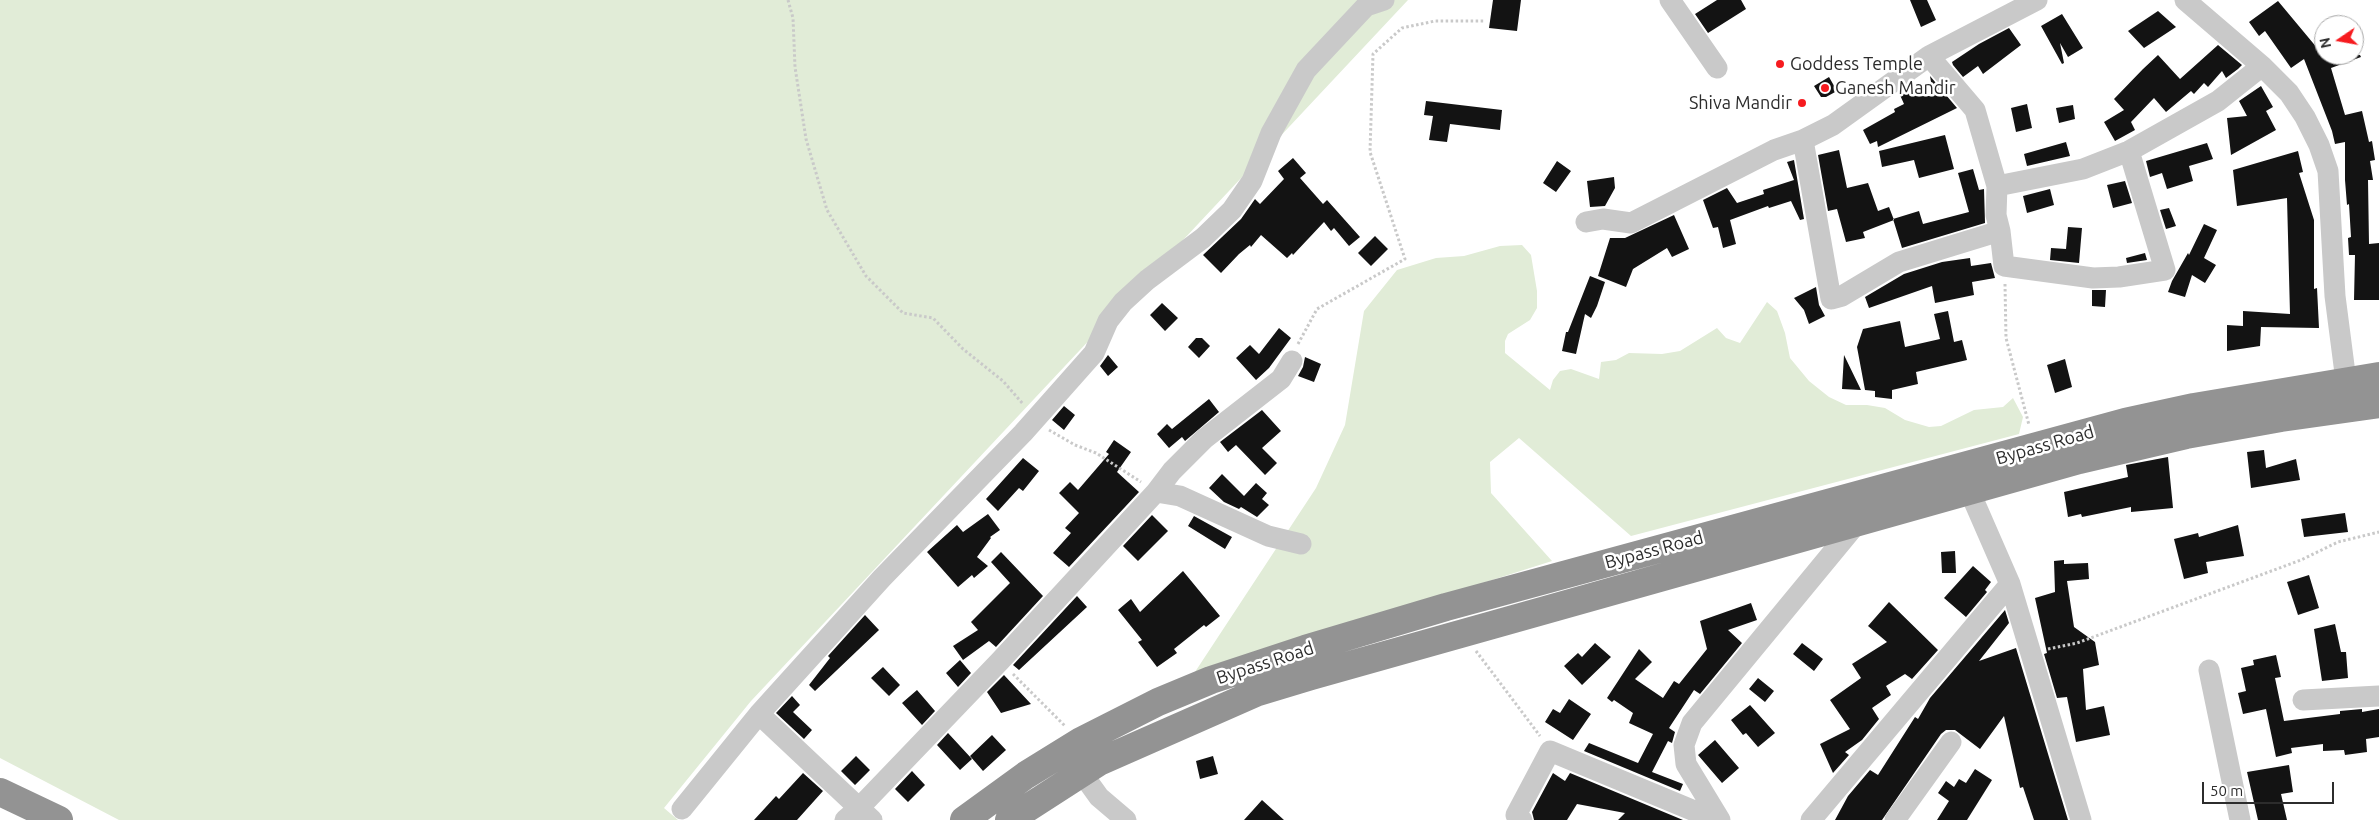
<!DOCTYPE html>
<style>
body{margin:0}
#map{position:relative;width:2379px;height:820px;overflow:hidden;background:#fff;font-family:Ubuntu,sans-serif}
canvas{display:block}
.north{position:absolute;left:2314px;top:15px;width:50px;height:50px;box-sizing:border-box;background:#fff;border:1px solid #ababab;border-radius:50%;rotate:258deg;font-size:14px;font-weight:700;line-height:20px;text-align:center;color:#2c2c2c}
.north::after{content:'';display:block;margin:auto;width:18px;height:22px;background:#f61b1f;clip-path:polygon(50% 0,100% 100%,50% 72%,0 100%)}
.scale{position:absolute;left:2202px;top:782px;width:132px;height:22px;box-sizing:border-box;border:2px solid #2c2c2c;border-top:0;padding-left:6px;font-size:15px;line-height:18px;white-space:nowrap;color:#2c2c2c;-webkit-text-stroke:4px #fff;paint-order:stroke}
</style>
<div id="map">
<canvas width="2379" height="820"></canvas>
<div class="north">N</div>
<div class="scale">50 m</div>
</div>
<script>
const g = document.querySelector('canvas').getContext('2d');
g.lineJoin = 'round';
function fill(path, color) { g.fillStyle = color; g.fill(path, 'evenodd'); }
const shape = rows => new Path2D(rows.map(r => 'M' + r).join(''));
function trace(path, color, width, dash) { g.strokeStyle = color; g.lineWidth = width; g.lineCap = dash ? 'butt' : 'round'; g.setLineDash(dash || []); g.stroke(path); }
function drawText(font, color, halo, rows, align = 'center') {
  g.font = font + ' Ubuntu,sans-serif'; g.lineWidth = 5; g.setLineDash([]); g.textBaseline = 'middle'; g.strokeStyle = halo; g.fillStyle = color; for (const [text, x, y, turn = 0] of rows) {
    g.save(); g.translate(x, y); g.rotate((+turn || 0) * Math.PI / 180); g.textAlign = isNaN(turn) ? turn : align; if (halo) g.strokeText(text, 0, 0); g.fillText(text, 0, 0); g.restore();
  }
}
fill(shape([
 [0,0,1408,0,751,701,664,808,678,820,119,820,0,758],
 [1522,245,1531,255,1537,291,1537,308,1530,320,1508,334,1505,341,1505,353,1550,390,1553,380,1560,371,1571,369,1599,379,1601,362,1616,360,1629,353,1662,354,1680,351,1717,328,1726,338,1740,343,1767,302,1777,311,1785,333,1790,358,1809,381,1829,397,1846,405,1867,405,1885,408,1905,420,1929,427,1941,426,1974,410,2003,407,2013,398,2023,417,2019,434,1631,536,1519,438,1490,462,1491,493,1552,561,1193,675,1316,488,1345,425,1364,311,1397,270,1436,258,1464,256,1500,246]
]), '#e1ecd7');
fill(shape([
 [1493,0,1521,0,1517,31,1489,28],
 [1717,0,1741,0,1746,9,1708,33,1695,14],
 [1910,0,1927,0,1936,20,1921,27],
 [2278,1,2323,55,2360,55,2361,57,2331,68,2345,115,2362,111,2369,142,2372,141,2375,160,2370,161,2373,180,2368,180,2369,244,2379,243,2379,300,2354,300,2355,255,2349,255,2348,238,2351,237,2349,204,2347,205,2345,180,2345,142,2335,144,2332,131,2304,59,2291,68,2265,31,2259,36,2249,22],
 [2158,11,2176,27,2144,48,2128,31],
 [2062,14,2083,48,2068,57,2060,43,2064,63,2062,64,2041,26],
 [2009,28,2021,45,1983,74,1978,66,1963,77,1953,65,1952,62,1979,44],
 [2218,45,2242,65,2238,69,2226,78,2222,71,2208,87,2204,83,2194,94,2191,91,2166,112,2154,98,2131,122,2135,130,2115,141,2104,122,2124,110,2114,99,2143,69,2158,55,2180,79],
 [1930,76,1957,108,1878,147,1877,141,1870,144,1863,130,1895,112,1894,109,1904,104,1900,95,1931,82],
 [1829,77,1837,91,1826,97,1821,97,1814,86],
 [2261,86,2273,107,2266,111,2276,130,2231,155,2227,118,2247,116,2239,101],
 [1426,101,1502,110,1500,130,1450,124,1447,142,1429,140,1433,116,1424,115],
 [2027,104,2032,128,2016,132,2011,108],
 [2073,105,2075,119,2059,123,2056,108],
 [1945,135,1954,169,1919,178,1914,160,1882,167,1879,151],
 [2066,142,2070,156,2027,166,2024,154],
 [2207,143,2213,159,2189,166,2193,181,2167,189,2162,173,2150,177,2146,161],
 [1839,150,1847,188,1868,183,1878,211,1889,207,1894,220,1863,232,1865,238,1846,242,1837,209,1828,211,1818,155],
 [2298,151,2303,172,2299,173,2314,220,2314,289,2317,288,2319,328,2261,327,2260,346,2227,351,2227,325,2243,326,2243,311,2290,314,2287,198,2237,206,2233,170],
 [1293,158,1306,173,1300,178,1323,204,1327,200,1360,237,1349,246,1334,228,1331,231,1324,222,1293,255,1292,253,1287,258,1261,235,1251,247,1250,245,1239,254,1221,273,1203,255,1241,219,1255,199,1260,204,1284,179,1278,171],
 [1794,160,1804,219,1800,220,1791,201,1769,208,1768,206,1730,220,1736,244,1723,248,1718,227,1713,228,1703,200,1727,188,1737,203,1764,194,1763,190,1794,180,1787,162],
 [1557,161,1571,171,1556,192,1543,183],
 [1973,169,1979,190,1984,189,1985,223,1902,248,1893,219,1919,211,1923,224,1969,212,1958,173],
 [1614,177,1615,188,1605,206,1590,207,1587,181],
 [2125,181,2132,203,2113,208,2107,185],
 [2050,189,2054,205,2027,213,2023,196],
 [2169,208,2176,226,2166,229,2160,210],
 [1674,215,1689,249,1672,257,1667,248,1633,269,1626,287,1598,276,1610,238,1625,238],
 [2204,224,2217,230,2204,258,2216,265,2205,283,2192,275,2185,297,2168,292,2172,281,2188,253,2189,255],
 [2068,227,2082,228,2079,263,2050,260,2051,248,2066,249],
 [1375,236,1388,249,1371,266,1358,253],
 [2145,253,2147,260,2127,263,2126,258],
 [1970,258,1971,266,1991,263,1995,278,1972,282,1974,295,1935,303,1932,286,1869,308,1865,297,1904,274,1942,262],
 [1590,276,1605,282,1597,306,1591,318,1585,314,1576,354,1562,351,1566,332,1568,332],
 [1816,287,1819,305,1825,316,1809,324,1804,310,1794,298],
 [2092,290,2106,290,2105,307,2092,306],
 [1162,303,1178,318,1165,331,1150,315],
 [1948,311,1954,342,1962,340,1967,360,1916,372,1918,384,1892,390,1892,399,1875,397,1875,391,1865,390,1857,347,1863,329,1900,321,1905,347,1940,339,1934,314],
 [1279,328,1291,338,1269,368,1256,380,1236,358,1250,345,1259,354],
 [1196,338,1202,338,1210,346,1199,358,1188,347],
 [1108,355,1118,367,1108,376,1100,366],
 [1844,355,1861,390,1842,389],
 [1305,357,1321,364,1314,382,1298,376,1303,367],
 [2065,359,2072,387,2055,393,2047,365],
 [1209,399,1219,412,1185,441,1182,437,1169,448,1157,434,1167,424,1172,429],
 [1064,406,1075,415,1064,430,1052,420],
 [1262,410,1281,431,1262,448,1277,463,1265,475,1236,445,1228,452,1220,442],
 [1114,440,1131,452,1117,472,1139,492,1069,567,1053,553,1071,533,1065,528,1079,513,1059,493,1070,482,1078,490,1109,454,1106,452],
 [2264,450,2266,468,2296,459,2300,480,2251,488,2247,452],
 [2168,457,2173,508,2131,512,2131,507,2082,517,2081,514,2068,517,2064,492,2128,477,2126,465],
 [1023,458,1039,471,1023,491,1019,488,998,511,986,499],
 [1222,474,1244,496,1256,483,1267,493,1262,499,1269,505,1257,517,1241,507,1239,509,1224,502,1209,488],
 [2345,513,2348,532,2304,537,2301,519],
 [988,514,1000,530,990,537,991,538,977,557,988,566,974,578,972,575,958,587,927,552,957,525,963,532],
 [1152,515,1168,531,1138,561,1123,546],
 [1194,516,1232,537,1225,549,1188,526],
 [2238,525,2244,556,2206,562,2208,573,2184,579,2174,539,2198,533,2199,537],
 [1955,551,1956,573,1942,573,1941,552],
 [1001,552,1043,596,996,647,989,641,963,660,953,646,978,630,971,622,1010,583,991,562],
 [2064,560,2064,564,2088,563,2089,579,2067,581,2074,627,2095,642,2099,665,2083,669,2086,710,2104,706,2110,735,2076,742,2067,697,2057,698,2044,654,2047,653,2035,598,2055,592,2054,561],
 [1973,566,1991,582,1985,590,1987,592,1966,617,1944,598],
 [1183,571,1220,616,1206,627,1204,625,1174,649,1177,653,1157,667,1138,642,1142,640,1118,610,1131,599,1140,612],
 [2309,575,2319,608,2298,615,2287,582],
 [1077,596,1087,607,1019,670,1013,665],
 [1889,602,1938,650,1912,679,1905,674,1886,686,1891,695,1872,708,1879,719,1862,740,1845,752,1849,755,1833,773,1820,744,1850,729,1830,700,1861,678,1852,664,1887,642,1868,626],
 [1751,603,1757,620,1728,630,1742,643,1700,694,1694,690,1669,728,1675,732,1672,743,1668,741,1652,772,1683,784,1680,791,1584,751,1589,743,1638,763,1653,734,1629,723,1633,713,1614,700,1612,702,1607,698,1639,649,1652,662,1635,679,1663,698,1674,681,1679,684,1707,649,1700,621],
 [2005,610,2009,623,1979,661,2016,648,2068,820,2034,820,2023,787,2020,788,2004,716,1980,749,1955,730,1946,730,1941,734,1882,820,1835,820,1848,796,1870,770,1878,775,1915,717,1918,719,1930,698],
 [865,615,879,630,815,691,809,685,830,658,828,656],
 [2335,624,2341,652,2346,652,2348,678,2322,681,2314,629],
 [1595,643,1611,657,1582,685,1564,666,1578,653,1582,657],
 [1802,643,1823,659,1814,671,1793,654],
 [2276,655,2281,677,2275,678,2284,721,2340,714,2340,711,2362,709,2362,712,2379,709,2379,737,2366,739,2367,752,2345,755,2344,750,2323,751,2323,744,2291,748,2292,753,2276,757,2266,709,2243,714,2238,693,2246,691,2241,668,2254,665,2253,660],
 [960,660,971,673,958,687,946,673],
 [883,667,900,685,889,696,871,678],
 [1004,675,1031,704,1001,713,987,692],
 [1758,678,1774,691,1765,702,1749,689],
 [917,690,935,711,922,725,902,703],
 [792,696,800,705,793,712,812,730,804,739,776,713],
 [1569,699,1591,714,1573,740,1545,722,1553,709,1560,713],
 [1750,705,1775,733,1758,747,1746,733,1743,735,1731,720],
 [948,733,972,759,960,770,937,745],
 [992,735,1006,750,983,771,970,756],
 [1715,740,1739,768,1722,783,1698,755],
 [856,756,870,770,855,785,841,771],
 [1213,756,1218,774,1200,779,1196,761],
 [2289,765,2293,792,2281,794,2287,820,2258,820,2247,772],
 [1975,769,1992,780,1967,820,1937,820,1949,801,1938,793,1946,781,1954,787,1959,779,1966,783],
 [912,771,925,785,908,802,895,789],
 [803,773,823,791,797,820,754,820,776,796,779,799],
 [1553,773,1565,781,1570,773,1683,820,1618,820,1625,813,1577,804,1567,820,1534,820,1532,812],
 [1262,800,1284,820,1244,820]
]), '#131313');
trace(shape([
 [788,0,793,18,795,67,806,139,827,210,866,276,903,313,933,318,963,349,1003,381,1023,404],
 [2005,284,2006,338,2029,425],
 [1298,344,1317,309,1405,259,1370,152,1373,54,1402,28,1435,21,1485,21],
 [1049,430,1075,445,1096,453,1141,482],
 [2048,649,2077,643,2301,560,2338,542,2379,532],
 [1476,651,1540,736],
 [1013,674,1065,726]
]), '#c9c9c9', 3, [2.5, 2.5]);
trace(shape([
 [1670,0,1717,68],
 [2185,0,2262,66,2289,93,2305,117,2319,145,2328,171,2335,296,2346,381],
 [1929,56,1975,110,1997,186,1996,215,2000,231],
 [1803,140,1831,299,1842,296,1899,262,2000,231,2004,266,2093,278,2119,277,2165,270,2129,151],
 [1997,186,2083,169,2129,151,2218,101,2262,66],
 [1586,222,1603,219,1631,223,1774,150,1803,140,1833,125,1929,56,2037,0],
 [1969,490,2010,584,2081,820],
 [1156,492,1180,496,1268,536,1301,544],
 [2209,670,2240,820],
 [2303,700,2379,696],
 [759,714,859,808,845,820],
 [1081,772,1099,797,1126,820],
 [682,809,759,714,882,578,1023,433,1094,353,1108,321,1123,302,1147,280,1203,238,1232,210,1252,181,1271,133,1306,70,1366,6,1384,0],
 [872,820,859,808,1000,661,1156,492,1172,471,1204,439,1281,379,1292,361],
 [1522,820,1516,815,1550,751,1716,820],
 [1720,820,1686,764,1684,745,1692,723,1857,523],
 [1811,820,2010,584],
 [1895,820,1951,742]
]), '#c9c9c9', 21);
trace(shape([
 [0,792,59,820],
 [964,820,1026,775,1081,741,1158,702,1211,680,1305,649,1446,607,2125,422,2194,407,2379,376],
 [1009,820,1099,762,1258,692,1311,676,2079,460,2186,435,2281,418,2379,404]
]), '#939393', 28);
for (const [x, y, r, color] of [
 [1780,64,5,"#f61b1f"],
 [1825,88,5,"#f61b1f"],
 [1802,103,5,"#f61b1f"]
]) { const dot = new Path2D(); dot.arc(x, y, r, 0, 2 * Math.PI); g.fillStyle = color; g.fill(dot); trace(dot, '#fff', 2); }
drawText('18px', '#2c2c2c', '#fff', [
 ["Goddess Temple",1790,64],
 ["Ganesh Mandir",1835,88],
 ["Shiva Mandir",1792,103,"right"]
], 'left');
drawText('18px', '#2c2c2c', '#fff', [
 ["Bypass Road",2045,445,-16],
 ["Bypass Road",1654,550,-15],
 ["Bypass Road",1265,663,-18]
]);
</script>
